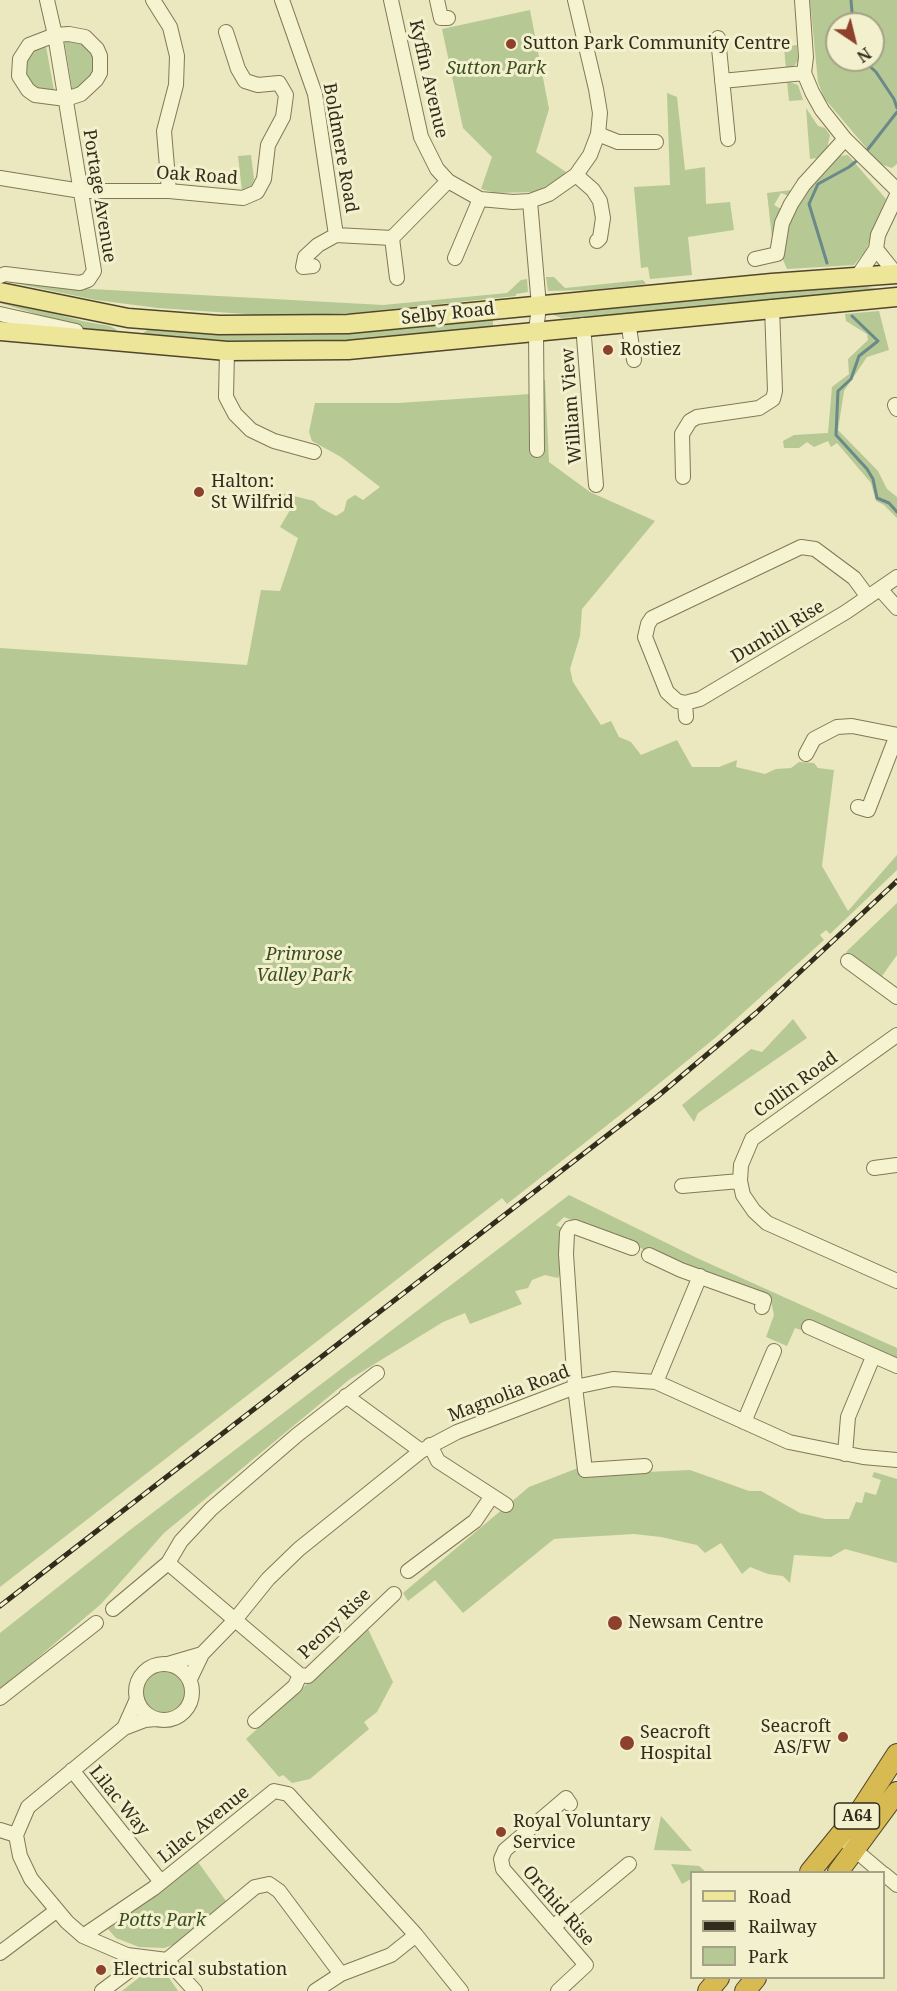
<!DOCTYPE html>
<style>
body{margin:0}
#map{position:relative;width:897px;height:1991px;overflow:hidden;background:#ebe7bf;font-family:"Noto Serif",serif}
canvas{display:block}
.legend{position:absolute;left:690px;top:1871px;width:195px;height:108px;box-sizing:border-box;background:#f3f0ce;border:2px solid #a6a287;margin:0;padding:8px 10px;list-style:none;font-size:18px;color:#322c1c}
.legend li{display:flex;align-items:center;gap:12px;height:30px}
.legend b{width:30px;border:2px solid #a6a287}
.north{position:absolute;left:825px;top:12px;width:60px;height:60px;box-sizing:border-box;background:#f3f0ce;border:2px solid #a6a287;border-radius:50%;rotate:145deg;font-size:16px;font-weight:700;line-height:24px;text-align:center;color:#322c1c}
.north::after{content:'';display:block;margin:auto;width:21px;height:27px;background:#8d412c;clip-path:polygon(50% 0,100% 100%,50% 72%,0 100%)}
</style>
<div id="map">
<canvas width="897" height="1991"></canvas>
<ul class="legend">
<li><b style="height:8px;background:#ede597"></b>Road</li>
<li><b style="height:8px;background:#322c1c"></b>Railway</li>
<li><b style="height:16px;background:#b6c894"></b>Park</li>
</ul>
<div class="north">N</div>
</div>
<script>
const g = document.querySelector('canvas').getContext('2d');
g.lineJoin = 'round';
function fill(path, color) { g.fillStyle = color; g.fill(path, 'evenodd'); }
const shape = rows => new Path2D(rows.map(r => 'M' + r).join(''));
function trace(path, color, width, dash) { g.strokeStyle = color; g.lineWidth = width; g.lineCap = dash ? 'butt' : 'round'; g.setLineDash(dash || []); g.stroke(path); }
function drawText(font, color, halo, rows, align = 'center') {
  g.font = font + ' "Noto Serif",serif'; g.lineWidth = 6; g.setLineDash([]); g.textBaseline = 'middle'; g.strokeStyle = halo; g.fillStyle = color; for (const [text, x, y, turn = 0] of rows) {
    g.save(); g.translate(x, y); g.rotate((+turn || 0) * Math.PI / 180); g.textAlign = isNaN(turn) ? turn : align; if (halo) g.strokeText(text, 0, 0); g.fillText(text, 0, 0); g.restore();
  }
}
fill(shape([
 [810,0,897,0,897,164,892,168,880,164,824,98,818,82],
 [837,24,873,24,873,60,837,60],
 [530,10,549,109,536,152,566,172,559,180,534,192,496,193,481,189,492,157,463,128,442,29],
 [64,38,80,40,93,50,96,75,73,94],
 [45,41,55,96,47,96,26,82,25,57],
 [797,45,798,60,795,65,786,69,784,47],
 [787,81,798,85,803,100,789,101],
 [667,93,677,97,685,170,705,167,706,204,730,202,734,230,688,237,692,275,650,279,648,267,641,268,634,187,670,185],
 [806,108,818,126,825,128,830,135,827,149,817,158,810,159],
 [251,155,254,179,251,187,242,191,238,156],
 [848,155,886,199,866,250,854,265,787,269,781,255,784,231,796,202,838,156],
 [792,190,789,196,781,193,774,205,783,210,772,238,767,193],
 [546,277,554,277,565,288,643,280,646,284,590,290,548,291],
 [9,279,91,289,383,305,507,293,521,280,527,279,528,292,516,294,516,296,354,313,275,316,158,308,96,300,9,282],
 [842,283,879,289,897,288,897,290,671,311,561,318,552,314],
 [7,300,82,321,110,326,117,330,114,333,79,327,0,303,0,301],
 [879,311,889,350,867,357,844,391,838,430,878,471,887,489,897,497,897,518,884,505,876,501,871,483,837,443,831,447,828,441,814,447,807,442,799,448,784,448,783,441,794,435,828,433,832,387,849,374,848,359,868,340,867,334,846,321,845,314],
 [493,317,493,330,367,342,259,345,138,336,152,327,211,332,318,333],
 [545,380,549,462,590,492,655,521,582,609,580,636,570,669,573,682,601,725,611,721,619,737,631,742,641,755,677,740,692,767,719,767,737,760,736,767,765,774,776,769,791,768,799,762,814,763,818,768,834,770,822,866,848,911,897,855,897,870,830,934,826,930,820,935,824,940,715,1038,634,1104,507,1204,502,1198,0,1587,0,648,247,665,261,590,280,591,298,538,280,527,293,505,278,492,314,501,321,508,336,516,344,511,347,500,355,495,363,500,380,487,341,457,312,441,309,432,315,403,399,403,530,394,530,382],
 [897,903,897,955,882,976,846,952],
 [793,1019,807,1038,698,1113,694,1122,682,1105,751,1049,762,1052],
 [569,1195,697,1258,897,1348,897,1362,795,1328,787,1346,766,1337,774,1315,771,1301,564,1217,556,1225,562,1228,559,1241,561,1272,558,1278,545,1275,532,1280,528,1288,515,1291,522,1304,470,1324,465,1313,443,1322,350,1379,164,1533,101,1604,0,1690,0,1633,130,1530],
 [578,1468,580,1475,690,1470,749,1491,761,1491,800,1513,825,1519,849,1519,856,1502,862,1503,865,1492,876,1495,881,1480,872,1477,874,1472,897,1479,897,1563,845,1549,831,1557,794,1555,790,1583,783,1576,768,1574,750,1567,742,1574,721,1543,705,1553,697,1545,661,1537,634,1534,567,1538,554,1539,463,1613,435,1580,408,1601,403,1593,529,1487],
 [368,1629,393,1682,377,1712,364,1722,369,1729,310,1779,292,1783,283,1775,279,1777,246,1739],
 '141 1693a23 23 0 1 1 46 0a23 23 0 1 1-46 0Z',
 [661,1816,692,1851,654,1850],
 [198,1862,226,1901,176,1944,164,1948,139,1947,116,1938,108,1929],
 [671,1864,699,1866,706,1872,692,1872,691,1879,682,1884],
 [150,1969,165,1972,178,1991,122,1991]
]), '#b6c894');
trace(shape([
 [851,0,853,24],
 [863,60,876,72,894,99,897,108],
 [865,153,897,112],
 [827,263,809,204,818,184,849,167,860,158],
 [852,316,878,341,859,356,851,379,838,391,836,435,867,469,873,479,877,498,889,503,897,512]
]), '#6a8989', 3);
const minor = shape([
 [153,0,170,27,177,56,176,85,164,131,169,191],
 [282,0,315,94,336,235,392,238],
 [391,0,421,137,437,169,448,181,480,199,513,202,530,201],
 [437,0,441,18,448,18],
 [802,0,806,57,804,73,812,92,822,110,845,139,897,190],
 [55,35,69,34,85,37,97,49,100,56,100,73,96,80,81,94,66,99,35,95,28,90,19,76,20,59,29,45,55,35],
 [718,38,728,139],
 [722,81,804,73],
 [598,134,618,142,656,142],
 [576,175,593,190,600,201,603,218,600,238,597,241],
 [0,178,81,191,169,191,243,198,257,192,264,179,268,145,283,117,286,95,279,83,258,85,245,81,238,69,226,32],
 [876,249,896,274],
 [455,258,480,199],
 [755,259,777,254,782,223,791,204,804,184,845,139],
 [313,266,303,267,305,257,318,245,336,235],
 [0,276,5,274,80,283,88,280,94,271,55,35,47,0],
 [857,277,876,249,878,235,897,195],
 [397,278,392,238,448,181],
 [0,314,76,331],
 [628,321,634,360],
 [583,325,596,485],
 [227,351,226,397,235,414,251,430,274,441,314,452],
 [895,405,897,409],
 [537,450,536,331,539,306,530,201,549,194,576,175,590,155,598,134,600,113,596,89,575,0],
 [683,477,682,434,690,421,697,417,759,408,773,399,775,391,772,307],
 [880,589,897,608],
 [685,703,677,701,667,692,645,637,648,624,652,618,801,547,815,549,854,578,868,597],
 [686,717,685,703,700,699,846,612,897,577],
 [806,754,814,739,837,727,852,726,897,735],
 [858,807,868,810,897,735],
 [848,961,897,997],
 [897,1035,752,1139,741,1165,740,1181,743,1195,754,1211,767,1223,897,1281],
 [874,1168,897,1165],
 [682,1186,740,1181],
 [632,1248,575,1227,570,1228,567,1233,566,1254,575,1387,585,1470,645,1466],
 [649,1255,681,1270,764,1300,762,1307],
 [809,1327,897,1366],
 [656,1382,700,1276],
 [346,1396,421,1451],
 [744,1422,774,1351],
 [430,1445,438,1461,506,1505],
 [845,1454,848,1417,873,1357],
 [168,1563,300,1675,308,1676,394,1594],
 [408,1571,475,1521,492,1496],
 [113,1609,168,1563,181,1541,211,1509,297,1435,377,1373],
 [202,1654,234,1621,268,1579,299,1549,421,1451,457,1432,575,1387,613,1379,656,1382,789,1442,863,1457,897,1460],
 '136 1692a28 28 0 1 1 56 0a28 28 0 1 1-56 0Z',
 [168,1664,202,1654,190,1679],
 [0,1698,96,1623],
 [137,1699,124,1728,145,1720,156,1719],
 [255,1721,295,1686,300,1675],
 [124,1728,28,1807,16,1835,20,1856,31,1879,67,1922,83,1936,127,1955,167,1960,195,1991],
 [72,1770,161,1882],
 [0,1830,16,1835],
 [849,1845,881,1872],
 [884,1874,897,1885],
 [553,1927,629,1864],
 [83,1936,154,1888,274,1791,288,1794,416,1935,461,1991],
 [0,1953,56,1911],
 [167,1960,255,1887,269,1884,279,1891,341,1974],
 [102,1991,146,1958],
 [315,1991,341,1974,391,1955,416,1935],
 [558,1991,586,1965,503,1869,501,1859,505,1850,566,1798,570,1804]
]);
const major = shape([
 [0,292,128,318,219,325,348,324,772,283,897,274],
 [0,331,227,351,348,350,897,297]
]);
const highway = shape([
 [810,1872,862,1808,897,1754],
 [838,1872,897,1792],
 [708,1991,719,1978],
 [745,1991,756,1978]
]);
trace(minor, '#827858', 16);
trace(major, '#50452d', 21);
trace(highway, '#50452d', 22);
trace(minor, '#f6f3d1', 14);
trace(major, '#ede597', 18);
trace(highway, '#d7ba52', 20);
const rail = shape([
 [0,1606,658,1096,756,1013,897,881]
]);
trace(rail, '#322c1c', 5);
trace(rail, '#f3f0ce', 3, [9]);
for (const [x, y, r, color] of [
 [511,44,6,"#8d412c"],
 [608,350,6,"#8d412c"],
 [199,492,6,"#8d412c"],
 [615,1623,8,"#8d412c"],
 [843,1737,6,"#8d412c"],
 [627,1743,8,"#8d412c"],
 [501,1832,6,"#8d412c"],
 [101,1970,6,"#8d412c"]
]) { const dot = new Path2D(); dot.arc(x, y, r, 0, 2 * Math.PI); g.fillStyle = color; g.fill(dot); trace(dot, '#f3f0ce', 2); }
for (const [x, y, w] of [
 [857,1816,45]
]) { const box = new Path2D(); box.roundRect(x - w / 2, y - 13, w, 26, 4.5); g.fillStyle = '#f3f0ce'; g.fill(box); trace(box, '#322c1c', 1.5); }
drawText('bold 16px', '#322c1c', null, [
 ["A64",857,1816]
]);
drawText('18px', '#322c1c', '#f3f0ce', [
 ["Sutton Park Community Centre",523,44],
 ["Rostiez",620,350],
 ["Halton:",211,482],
 ["St Wilfrid",211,503],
 ["Newsam Centre",628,1623],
 ["Seacroft",831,1727,"right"],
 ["AS/FW",831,1748,"right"],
 ["Seacroft",640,1733],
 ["Hospital",640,1754],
 ["Royal Voluntary",513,1822],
 ["Service",513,1843],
 ["Electrical substation",113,1970]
], 'left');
drawText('italic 18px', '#3a4e24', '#f3f0ce', [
 ["Sutton Park",496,69],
 ["Primrose",304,955],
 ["Valley Park",304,976],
 ["Potts Park",162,1921]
]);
drawText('18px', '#322c1c', '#f3f0ce', [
 ["Kyffin Avenue",428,79,77],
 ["Boldmere Road",340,148,80],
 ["Oak Road",197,176,4],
 ["Portage Avenue",99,196,81],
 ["Selby Road",448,314,-6],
 ["William View",572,406,-94],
 ["Dunhill Rise",778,632,-31],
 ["Collin Road",796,1085,-36],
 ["Magnolia Road",509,1394,-21],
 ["Peony Rise",335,1624,-44],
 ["Lilac Way",119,1801,51],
 ["Lilac Avenue",204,1825,-39],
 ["Orchid Rise",558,1906,49]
]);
</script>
